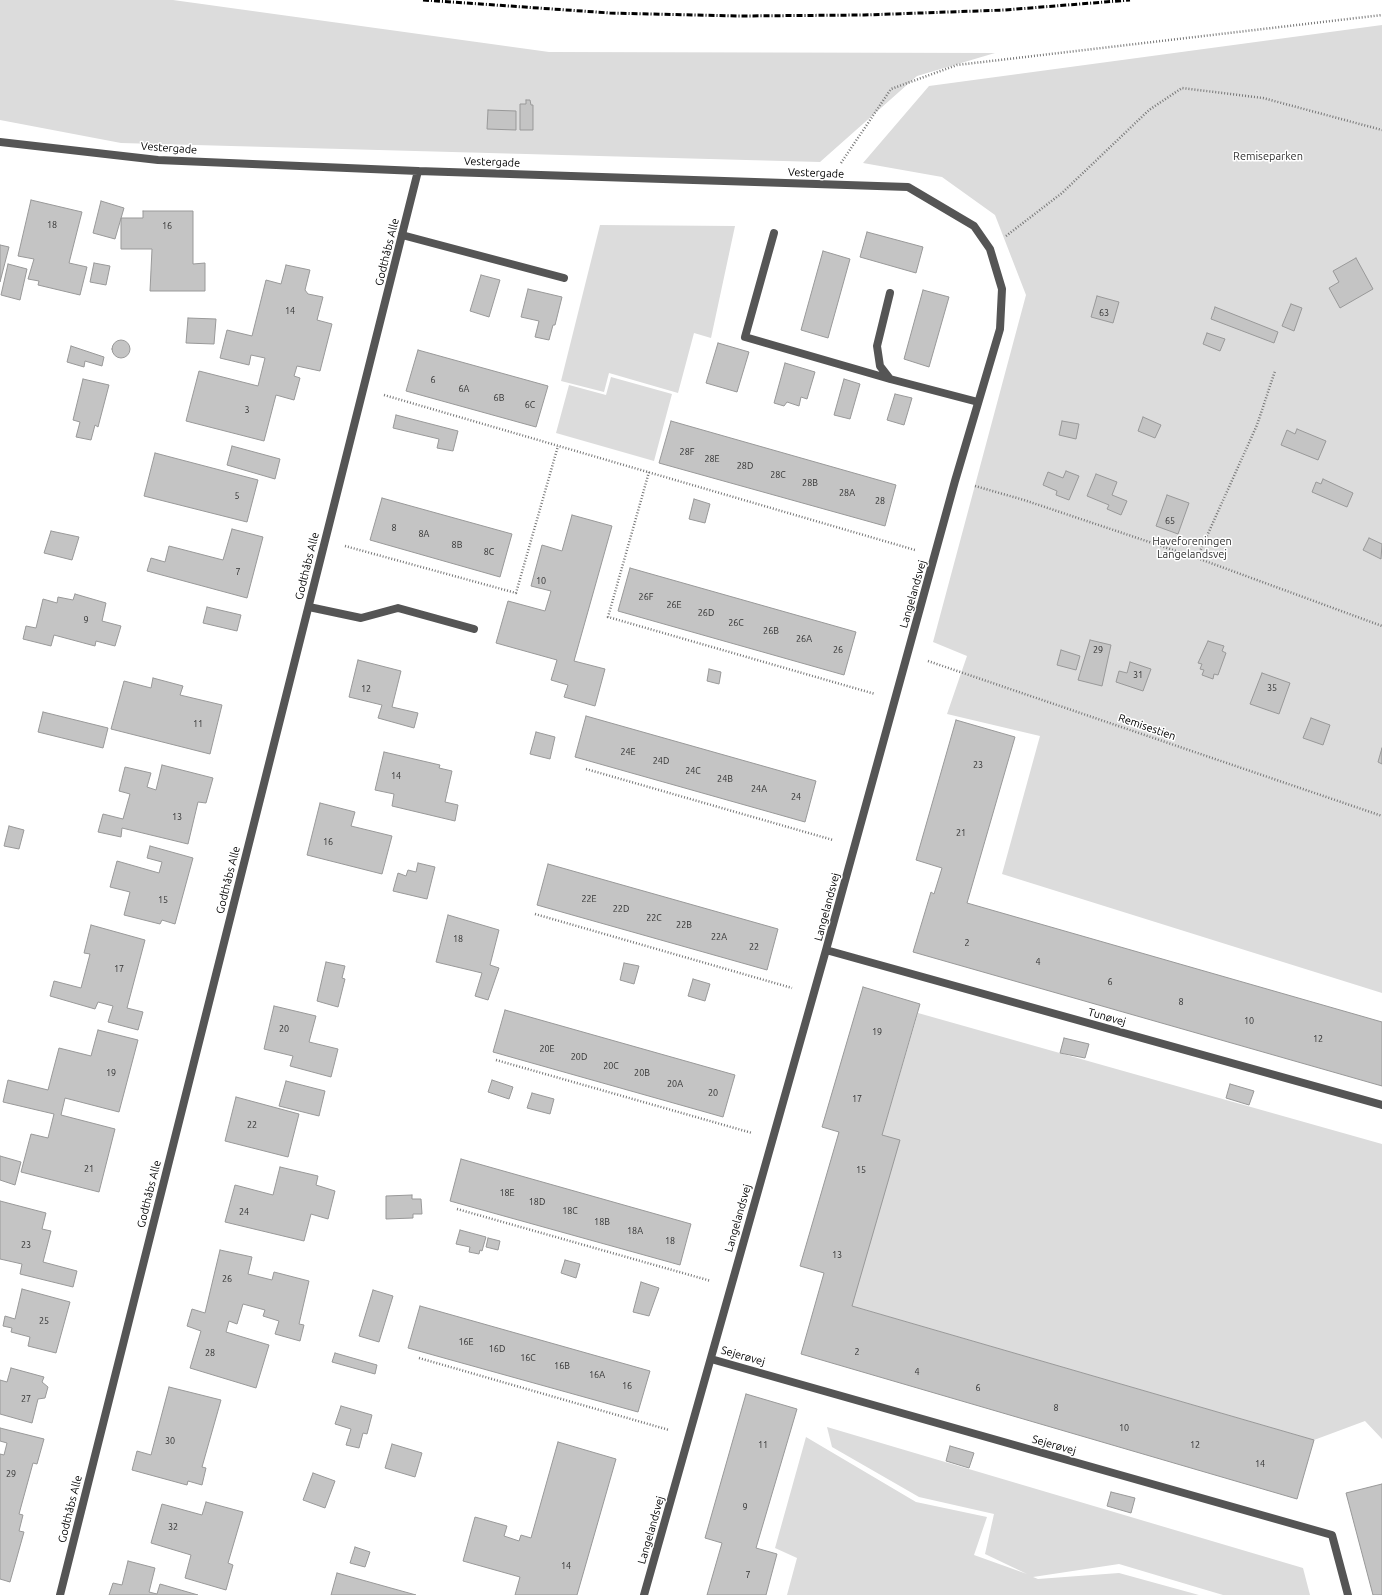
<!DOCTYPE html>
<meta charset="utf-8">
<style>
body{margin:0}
canvas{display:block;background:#fff}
</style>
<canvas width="1382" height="1595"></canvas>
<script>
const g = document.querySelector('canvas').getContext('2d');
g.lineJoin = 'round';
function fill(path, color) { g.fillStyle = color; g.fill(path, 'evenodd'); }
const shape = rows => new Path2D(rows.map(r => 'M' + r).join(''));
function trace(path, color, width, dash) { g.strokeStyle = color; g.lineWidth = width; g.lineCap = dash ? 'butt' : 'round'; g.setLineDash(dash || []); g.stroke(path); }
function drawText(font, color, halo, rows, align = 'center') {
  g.font = font + ' Ubuntu,sans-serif'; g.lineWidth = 3; g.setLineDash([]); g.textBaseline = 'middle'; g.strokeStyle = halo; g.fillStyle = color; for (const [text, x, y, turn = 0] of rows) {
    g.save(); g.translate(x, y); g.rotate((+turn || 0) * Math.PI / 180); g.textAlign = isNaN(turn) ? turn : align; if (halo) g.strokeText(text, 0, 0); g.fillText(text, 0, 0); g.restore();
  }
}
fill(shape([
 [0,0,173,0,549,52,995,53,917,76,820,162,121,143,0,120],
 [1382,25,1382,993,1002,874,1040,736,947,714,967,656,933,642,1026,295,995,215,942,177,863,163,929,86],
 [600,225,735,226,711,338,694,333,678,393,609,373,604,392,561,381],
 [611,377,672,394,654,461,556,433,569,385,606,395],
 [918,1013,1382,1144,1382,1439,1365,1421,1314,1440,852,1306,882,1135],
 [827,1427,1303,1568,1310,1595,1223,1595,1119,1564,1033,1577,1038,1579,1119,1573,1199,1595,787,1595,797,1558,775,1548,806,1437,916,1502,987,1517,974,1555,1027,1574,985,1554,994,1514,919,1497,832,1447]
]), '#dcdcdc');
const building = shape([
 [526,100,530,100,531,105,533,105,533,130,520,130,520,104,526,104,526,100],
 [488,110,516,111,516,130,487,129,488,110],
 [31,200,82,212,69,263,87,267,80,295,38,285,39,281,28,279,34,259,18,256,31,200],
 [101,201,124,208,115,239,93,233,101,201],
 [143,211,193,211,193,264,205,263,205,291,150,291,152,249,121,249,121,218,143,218,143,211],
 [867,232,923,247,916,273,860,257,867,232],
 [0,245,9,247,0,282,0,245],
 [823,251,850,259,828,338,801,330,823,251],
 [1356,258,1373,289,1340,308,1329,288,1339,282,1333,271,1356,258],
 [94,263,110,266,106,285,90,282,94,263],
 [8,264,27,269,20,300,1,295,8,264],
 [286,265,310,270,305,290,308,294,323,297,317,320,332,324,320,371,297,366,294,376,300,378,294,400,276,395,264,441,186,421,199,371,258,386,265,358,251,355,249,365,220,358,227,330,252,336,266,280,281,284,286,265],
 [481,275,500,280,489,317,470,311,481,275],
 [528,289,562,297,555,325,553,325,549,340,535,337,539,321,521,317,528,289],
 [923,290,949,297,929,367,904,359,923,290],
 [1097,296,1119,302,1113,323,1091,317,1097,296],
 [1291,304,1302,308,1294,331,1282,326,1291,304],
 [1215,307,1278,332,1274,343,1211,319,1215,307],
 [188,318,216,319,214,344,186,343,188,318],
 [1207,333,1225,339,1220,351,1203,344,1207,333],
 '112 349a9 9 0 1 1 18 0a9 9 0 1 1-18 0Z',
 [718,343,749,352,737,392,706,383,718,343],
 [71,346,104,357,102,366,85,361,84,367,67,362,71,346],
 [418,350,548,386,536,427,406,391,418,350],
 [785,363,815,372,807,399,801,397,799,406,787,402,784,406,774,403,785,363],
 [83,379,109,385,98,427,95,425,91,440,76,437,80,422,73,420,83,379],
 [844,379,860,384,850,419,834,415,844,379],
 [895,394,912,398,904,425,887,420,895,394],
 [396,415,458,431,453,451,437,448,439,439,393,428,396,415],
 [1143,417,1161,425,1155,438,1138,431,1143,417],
 [671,421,896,485,885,526,659,463,671,421],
 [1062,421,1079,424,1076,439,1059,435,1062,421],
 [1297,429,1326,441,1318,460,1281,445,1287,430,1295,434,1297,429],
 [232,446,280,459,275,479,227,465,232,446],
 [155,453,258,480,247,522,144,496,155,453],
 [1066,471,1079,476,1069,500,1056,495,1057,491,1043,485,1048,472,1063,478,1066,471],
 [1096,474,1117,482,1112,495,1127,501,1121,515,1107,509,1109,505,1087,496,1096,474],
 [1323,479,1353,493,1347,507,1312,492,1316,482,1321,484,1323,479],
 [1167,495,1189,503,1178,534,1156,526,1167,495],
 [382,498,512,534,500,577,370,540,382,498],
 [694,499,710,504,705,523,689,519,694,499],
 [572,515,612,526,574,661,605,669,595,706,564,697,568,685,551,680,557,660,496,643,508,601,545,611,551,591,531,586,542,545,562,551,572,515],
 [232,529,263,537,247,598,147,571,151,558,165,562,169,546,223,560,232,529],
 [51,531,79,537,72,560,44,553,51,531],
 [1369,538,1382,544,1381,559,1363,550,1369,538],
 [630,568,856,632,844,675,618,611,630,568],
 [75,594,106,603,102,621,121,626,115,646,96,641,95,646,54,635,51,646,23,639,26,626,36,628,43,599,57,603,58,597,73,600,75,594],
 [207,607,241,615,237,631,203,623,207,607],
 [1090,640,1111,645,1102,686,1078,680,1090,640],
 [1208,641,1224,646,1222,651,1226,653,1218,675,1214,674,1213,679,1202,675,1204,670,1200,669,1202,664,1198,663,1208,641],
 [1061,650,1080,656,1076,670,1057,665,1061,650],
 [358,660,401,671,392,707,418,713,414,728,378,718,382,705,349,697,358,660],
 [1130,662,1151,669,1143,691,1116,682,1119,671,1127,673,1130,662],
 [709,669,721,672,719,684,707,681,709,669],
 [1262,673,1290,683,1279,714,1250,704,1262,673],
 [153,678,183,686,180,695,222,705,210,754,111,729,124,681,151,688,153,678],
 [43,712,108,728,103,748,38,732,43,712],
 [586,716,816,781,805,822,575,757,586,716],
 [1311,718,1330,725,1323,745,1303,738,1311,718],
 [956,720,1015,737,967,903,1382,1022,1382,1086,913,952,931,892,934,894,942,868,916,860,956,720],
 [536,732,555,737,550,759,530,754,536,732],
 [1382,748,1382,764,1378,762,1382,748],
 [384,752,440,765,439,768,452,771,445,802,458,805,455,821,392,806,394,794,375,790,384,752],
 [162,765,213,778,206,803,198,802,188,844,122,828,121,837,98,832,103,814,123,819,130,794,119,791,125,767,151,773,147,787,156,790,162,765],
 [320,803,355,812,351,826,392,836,382,874,307,855,320,803],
 [9,826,24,830,19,849,4,846,9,826],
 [150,846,193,858,175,924,162,920,160,924,124,915,130,892,110,887,117,861,159,873,162,862,147,858,150,846],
 [418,863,435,867,427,899,393,891,398,873,406,876,408,870,416,872,418,863],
 [548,864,778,929,767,970,537,905,548,864],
 [448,915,499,930,490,965,499,968,488,1000,475,996,482,973,436,962,448,915],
 [91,925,145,940,127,1008,143,1012,138,1030,108,1022,113,1006,98,1002,95,1009,50,996,54,981,81,988,90,954,84,953,91,925],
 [326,962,345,966,342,978,345,979,338,1007,317,1001,326,962],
 [624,963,639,966,634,984,620,980,624,963],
 [693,979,710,984,705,1001,688,996,693,979],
 [863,987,920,1004,882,1135,900,1140,852,1306,1314,1440,1297,1499,801,1354,824,1273,800,1266,839,1132,822,1127,863,987],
 [274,1006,316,1016,309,1042,338,1049,331,1077,290,1066,293,1056,264,1049,274,1006],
 [505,1010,735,1075,723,1117,493,1052,505,1010],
 [98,1030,138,1040,119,1112,65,1098,61,1115,115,1129,99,1192,21,1172,31,1134,48,1138,54,1114,3,1102,8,1080,48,1090,59,1048,91,1056,98,1030],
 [1064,1038,1089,1044,1085,1058,1060,1053,1064,1038],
 [492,1080,513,1087,509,1099,488,1092,492,1080],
 [286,1081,325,1091,319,1116,279,1106,286,1081],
 [1230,1084,1254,1091,1249,1105,1226,1098,1230,1084],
 [532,1093,554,1099,550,1114,527,1108,532,1093],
 [236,1097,299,1114,288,1157,225,1141,236,1097],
 [0,1156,21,1162,15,1185,0,1180,0,1156],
 [461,1159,691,1224,680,1265,450,1201,461,1159],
 [280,1167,318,1176,316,1185,335,1191,328,1219,311,1214,304,1241,225,1222,235,1185,273,1195,280,1167],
 [412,1195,412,1199,421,1199,422,1214,413,1214,413,1218,386,1219,386,1196,412,1195],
 [0,1201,46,1213,42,1229,51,1231,43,1262,77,1271,73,1287,20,1274,22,1264,0,1259,0,1201],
 [460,1230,486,1237,482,1251,480,1250,479,1254,469,1252,470,1247,456,1244,460,1230],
 [488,1238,500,1241,498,1250,486,1247,488,1238],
 [220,1250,252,1257,248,1274,272,1280,274,1272,309,1281,299,1324,304,1325,300,1341,275,1334,279,1321,263,1316,265,1310,243,1304,237,1324,229,1321,226,1332,269,1345,256,1388,190,1368,201,1331,187,1326,192,1309,205,1313,220,1250],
 [565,1260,580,1264,576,1278,561,1273,565,1260],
 [641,1282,659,1288,649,1316,633,1312,641,1282],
 [22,1289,70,1302,56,1353,28,1346,30,1337,11,1332,12,1328,3,1326,5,1316,15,1319,22,1289],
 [373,1290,393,1296,379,1342,359,1336,373,1290],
 [420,1306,650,1371,638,1412,408,1348,420,1306],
 [335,1353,377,1365,375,1374,332,1362,335,1353],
 [11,1368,44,1377,42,1382,48,1387,45,1398,38,1399,32,1423,0,1414,0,1380,7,1382,11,1368],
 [169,1387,221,1400,202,1467,206,1468,202,1485,188,1481,187,1485,132,1470,137,1451,151,1455,169,1387],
 [746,1394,797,1409,756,1548,777,1554,766,1595,707,1595,722,1543,705,1538,746,1394],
 [341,1406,372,1415,367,1434,363,1433,359,1448,346,1445,351,1429,335,1424,341,1406],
 [0,1428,44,1439,37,1464,33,1463,19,1514,23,1515,19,1531,24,1532,10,1582,0,1579,0,1454,4,1455,7,1443,0,1441,0,1428],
 [558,1442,616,1459,577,1595,515,1595,520,1577,463,1561,475,1517,507,1526,504,1536,519,1541,521,1535,531,1538,558,1442],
 [392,1444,422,1453,415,1477,385,1468,392,1444],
 [950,1446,974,1453,969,1468,946,1461,950,1446],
 [313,1473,335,1481,325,1508,303,1500,313,1473],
 [1382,1484,1382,1595,1373,1595,1346,1493,1382,1484],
 [1111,1492,1135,1498,1131,1513,1107,1506,1111,1492],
 [206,1502,243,1512,228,1563,233,1565,226,1590,185,1578,191,1555,151,1543,162,1504,202,1515,206,1502],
 [355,1547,370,1552,365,1567,350,1563,355,1547],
 [128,1561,155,1568,149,1592,157,1594,160,1584,198,1595,109,1595,113,1583,122,1585,128,1561],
 [337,1573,416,1595,331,1595,337,1573]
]);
fill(building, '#c4c4c4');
trace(building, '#999', 1);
trace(shape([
 [841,163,891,89,957,65,1382,15],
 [1006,236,1062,193,1149,110,1182,88,1263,98,1382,130],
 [384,395,915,550],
 [649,472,608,617,875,694],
 [975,486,1024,500,1197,558,1382,626],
 [345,546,516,593,558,446],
 [1197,558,1257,425,1275,371],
 [928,661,1382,816],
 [586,769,833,840],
 [535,914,792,988],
 [496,1060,752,1133],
 [457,1209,711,1281],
 [419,1358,669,1430]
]), '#777', 2.5, [1, 2]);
trace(shape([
 [774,233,745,337,890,379],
 [402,235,564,278],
 [890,293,877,346,880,366,890,379,978,402],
 [309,607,361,618,398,608,474,629]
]), '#555', 8);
trace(shape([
 [0,142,158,160,418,171,908,187,974,226,990,249,1002,289,1000,329,955,481,826,950,644,1595],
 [826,950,1382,1105],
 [711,1359,1332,1535,1348,1595],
 [60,1595,418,171]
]), '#555', 8);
trace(shape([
 [423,0,610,13,737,16,864,15,1005,10,1130,0]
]), '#000', 3, [6, 2, 1, 2]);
drawText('9px', '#313131', null, [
 ["18",52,225],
 ["16",167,226],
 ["14",290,311],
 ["63",1104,313],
 ["6",433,380],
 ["6A",464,389],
 ["6B",499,398],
 ["6C",530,405],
 ["3",247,410],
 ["28F",687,452],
 ["28E",712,459],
 ["28D",745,466],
 ["28C",778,475],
 ["28B",810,483],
 ["28A",847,493],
 ["5",237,496],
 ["28",880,501],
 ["65",1170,521],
 ["8",394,528],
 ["8A",424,534],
 ["8B",457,545],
 ["8C",489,552],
 ["7",238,572],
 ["10",541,581],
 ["26F",646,597],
 ["26E",674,605],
 ["26D",706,613],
 ["9",86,620],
 ["26C",736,623],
 ["26B",771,631],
 ["26A",804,639],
 ["26",838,650],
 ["29",1098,650],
 ["31",1138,675],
 ["35",1272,688],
 ["12",366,689],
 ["11",198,724],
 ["24E",628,752],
 ["24D",661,761],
 ["23",978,765],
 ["24C",693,771],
 ["14",396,776],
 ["24B",725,779],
 ["24A",759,789],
 ["24",796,797],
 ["13",177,817],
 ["21",961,833],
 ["16",328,842],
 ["22E",589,899],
 ["15",163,900],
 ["22D",621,909],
 ["22C",654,918],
 ["22B",684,925],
 ["22A",719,937],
 ["18",458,939],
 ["2",967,943],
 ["22",754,947],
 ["4",1038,962],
 ["17",119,969],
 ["6",1110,982],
 ["8",1181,1002],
 ["10",1249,1021],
 ["20",284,1029],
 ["19",877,1032],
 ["12",1318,1039],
 ["20E",547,1049],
 ["20D",579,1057],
 ["20C",611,1066],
 ["19",111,1073],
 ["20B",642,1073],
 ["20A",675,1084],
 ["20",713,1093],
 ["17",857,1099],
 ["22",252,1125],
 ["21",89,1169],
 ["15",861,1170],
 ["18E",507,1193],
 ["18D",537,1202],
 ["18C",570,1211],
 ["24",244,1212],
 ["18B",602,1222],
 ["18A",635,1231],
 ["18",670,1241],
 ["23",26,1245],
 ["13",837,1255],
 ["26",227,1279],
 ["25",44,1321],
 ["16E",466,1342],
 ["16D",497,1349],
 ["2",857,1352],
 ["28",210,1353],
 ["16C",528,1358],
 ["16B",562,1366],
 ["4",917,1372],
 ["16A",597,1375],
 ["16",627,1386],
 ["6",978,1388],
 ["27",26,1399],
 ["8",1056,1408],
 ["10",1124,1428],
 ["30",170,1441],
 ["11",763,1445],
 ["12",1195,1445],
 ["14",1260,1464],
 ["29",11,1474],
 ["9",745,1507],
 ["32",173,1527],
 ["14",566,1566],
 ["7",748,1575]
]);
drawText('11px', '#000', '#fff', [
 ["Vestergade",169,148,4],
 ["Vestergade",492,162,2],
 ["Vestergade",816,173,2],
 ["Godthåbs Alle",387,252,-76],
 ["Godthåbs Alle",307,566,-76],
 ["Langelandsvej",913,594,-74],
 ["Remisestien",1147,727,19],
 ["Godthåbs Alle",228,880,-76],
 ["Langelandsvej",827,907,-75],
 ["Tunøvej",1107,1017,16],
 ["Godthåbs Alle",149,1194,-76],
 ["Langelandsvej",738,1218,-74],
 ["Sejerøvej",743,1356,16],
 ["Sejerøvej",1054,1445,16],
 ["Godthåbs Alle",70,1509,-76],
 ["Langelandsvej",651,1530,-74]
]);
drawText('11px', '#333', '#fff', [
 ["Remiseparken",1268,156],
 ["Haveforeningen",1192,541],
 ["Langelandsvej",1192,554]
]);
</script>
